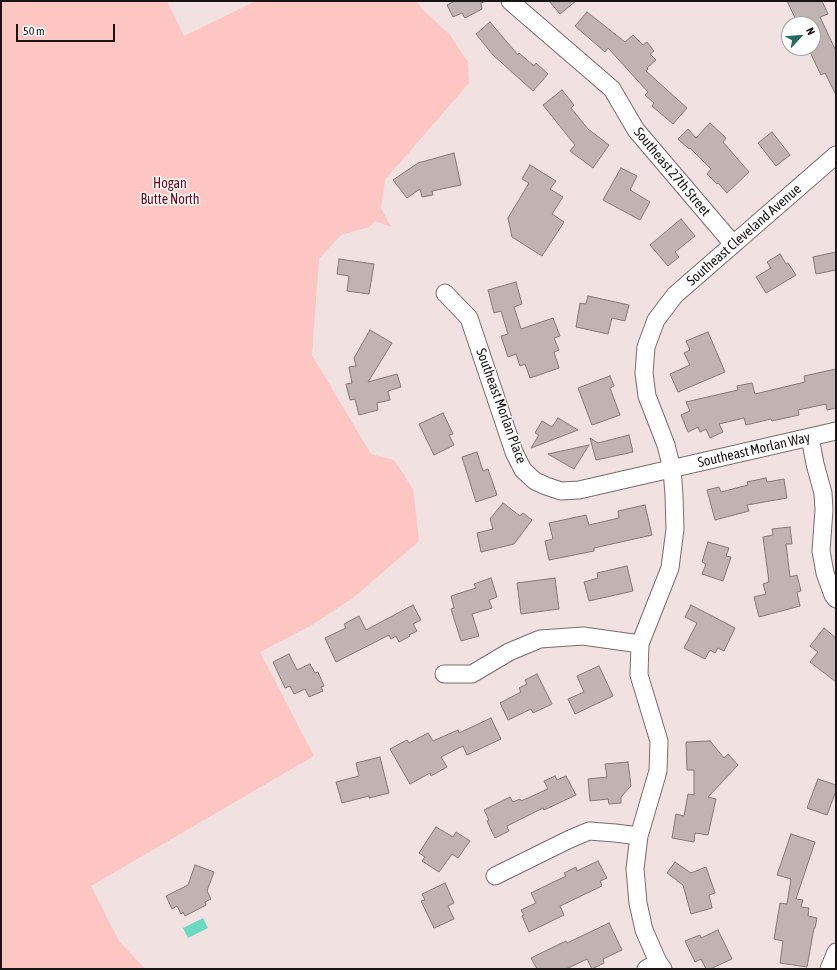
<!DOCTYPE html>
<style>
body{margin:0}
#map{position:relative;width:837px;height:970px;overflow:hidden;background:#f1e2e1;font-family:"Asap Condensed",sans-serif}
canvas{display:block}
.frame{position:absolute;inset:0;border:2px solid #1a1515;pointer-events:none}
.north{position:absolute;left:781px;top:16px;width:40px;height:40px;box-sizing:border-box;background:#fff;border:1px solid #a3a1a1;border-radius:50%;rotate:64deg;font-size:11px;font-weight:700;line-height:16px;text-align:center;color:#1a1515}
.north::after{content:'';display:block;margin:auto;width:14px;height:18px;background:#246a5e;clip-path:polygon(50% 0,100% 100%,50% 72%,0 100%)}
.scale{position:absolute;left:16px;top:24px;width:99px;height:18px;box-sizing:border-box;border:2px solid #1a1515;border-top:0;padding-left:5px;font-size:12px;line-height:14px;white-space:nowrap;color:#1a1515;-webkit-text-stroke:3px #fff;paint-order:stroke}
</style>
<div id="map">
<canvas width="837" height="970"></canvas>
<div class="frame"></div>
<div class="north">N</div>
<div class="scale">50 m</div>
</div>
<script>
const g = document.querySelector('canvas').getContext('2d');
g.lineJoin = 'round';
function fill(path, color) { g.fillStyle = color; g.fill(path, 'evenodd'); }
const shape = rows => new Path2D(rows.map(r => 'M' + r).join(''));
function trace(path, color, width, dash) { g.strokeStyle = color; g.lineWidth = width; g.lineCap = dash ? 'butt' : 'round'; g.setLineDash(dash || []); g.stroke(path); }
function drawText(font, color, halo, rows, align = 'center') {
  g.font = font + ' "Asap Condensed",sans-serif'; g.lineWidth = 3; g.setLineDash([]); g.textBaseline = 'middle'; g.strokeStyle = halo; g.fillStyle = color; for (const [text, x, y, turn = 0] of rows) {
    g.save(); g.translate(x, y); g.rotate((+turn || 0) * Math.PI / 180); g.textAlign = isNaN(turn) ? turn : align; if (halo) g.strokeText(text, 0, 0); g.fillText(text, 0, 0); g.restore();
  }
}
fill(shape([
 [1,1,167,1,184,36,256,1,417,1,420,7,450,35,468,62,469,83,385,180,381,208,391,227,375,221,369,227,341,235,319,259,312,355,371,454,394,460,413,489,419,541,353,598,312,625,260,652,314,756,91,886,119,941,145,969,1,969]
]), '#fdc6c2');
fill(shape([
 [203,918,208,928,188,938,183,928]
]), '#6adac5');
const building = shape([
 [455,1,486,1,481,3,482,9,465,18,462,13,453,17,447,5,455,1],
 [549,1,576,1,560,14,549,1],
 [787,1,822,1,828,14,820,17,836,51,836,95,825,73,821,75,808,48,813,48,813,24,798,24,787,1],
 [587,12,625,42,633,35,643,45,647,42,654,51,650,54,656,60,647,68,648,69,646,71,687,108,673,124,652,106,654,103,645,95,648,92,608,48,605,52,575,26,587,12],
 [490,22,518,55,519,53,534,66,536,63,548,74,533,91,493,55,476,34,490,22],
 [562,90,574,105,571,108,588,129,609,145,593,168,570,151,575,145,543,105,562,90],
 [710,123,726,138,723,142,749,172,727,193,718,183,717,184,707,174,711,169,690,148,689,149,678,139,688,129,696,138,710,123],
 [772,132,790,155,776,166,758,143,772,132],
 [454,153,461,185,432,191,433,195,422,197,420,189,407,198,393,180,418,163,454,153],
 [530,165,556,181,550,189,563,197,552,214,564,222,542,256,512,237,508,218,529,183,522,179,530,165],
 [621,168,637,176,630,190,650,202,640,220,603,200,621,168],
 [681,219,695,236,675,252,679,257,668,266,650,245,681,219],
 [836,252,836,270,816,274,813,257,836,252],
 [780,254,786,264,788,263,796,275,766,293,756,277,771,268,767,262,780,254],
 [339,259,374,264,369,294,347,291,349,276,337,274,339,259],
 [516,282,522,304,514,307,521,329,553,318,560,336,554,338,559,350,554,352,559,368,530,378,525,364,520,366,516,354,508,357,501,336,508,334,501,311,494,313,488,290,516,282],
 [588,296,629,305,625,321,612,318,608,334,576,327,580,303,586,304,588,296],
 [370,330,392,343,368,382,397,374,401,387,388,391,390,400,377,403,378,410,359,415,355,399,350,400,346,384,352,383,349,367,356,366,354,358,370,330],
 [708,332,725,372,678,392,670,374,690,365,684,353,690,350,686,341,708,332],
 [836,369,836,408,827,410,826,404,798,410,799,415,772,421,771,419,746,425,744,418,719,424,723,432,710,438,706,429,700,432,698,427,688,432,681,415,690,411,686,402,738,390,737,386,752,383,755,394,805,382,804,376,836,369],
 [610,376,614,386,610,388,620,415,592,425,578,388,610,376],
 [443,413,453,434,449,435,454,445,434,455,419,424,443,413],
 [558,418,578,430,531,448,539,435,535,433,542,421,552,427,558,418],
 [629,435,633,452,596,460,590,438,598,443,629,435],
 [589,445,574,469,548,454,589,445],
 [477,452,483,471,488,469,497,495,476,502,462,457,477,452],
 [766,478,767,482,784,479,787,498,747,505,749,511,715,520,707,490,719,487,721,492,748,485,747,482,766,478],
 [503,503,520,516,523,513,532,520,514,544,481,552,477,533,493,529,490,519,503,503],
 [645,505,652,535,594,548,594,551,549,560,545,541,553,539,549,523,586,515,589,525,619,518,618,511,645,505],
 [790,527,792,544,786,544,790,577,797,575,801,591,797,592,800,606,759,617,754,597,766,594,763,584,769,582,763,537,773,535,772,529,790,527],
 [708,542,729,548,726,556,731,557,723,581,702,574,706,564,702,562,708,542],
 [627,566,633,591,589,601,584,582,598,578,597,573,627,566],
 [491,578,497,597,489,600,492,608,472,614,479,636,461,641,451,609,454,608,451,596,476,588,474,584,491,578],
 [555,578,559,609,521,614,517,583,555,578],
 [413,605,421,620,413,624,417,631,409,635,410,636,399,642,396,636,391,639,389,635,336,662,325,638,346,628,344,624,359,616,366,630,413,605],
 [691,605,735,628,724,651,718,648,715,653,710,650,705,659,684,648,697,623,685,617,691,605],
 [824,628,836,638,836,682,810,662,818,652,810,646,824,628],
 [289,654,297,670,310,664,315,673,318,672,324,686,321,687,323,691,309,697,305,689,294,694,290,686,285,688,273,662,289,654],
 [599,666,613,696,575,714,568,699,584,692,577,676,599,666],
 [537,674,552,704,533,713,531,709,508,720,500,703,521,692,519,688,527,684,525,680,537,674],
 [491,718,501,739,467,755,463,746,441,757,447,767,431,776,430,773,410,784,390,749,407,740,409,743,428,733,433,741,458,730,459,733,491,718],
 [710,741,724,758,728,754,738,765,708,797,716,799,708,835,695,833,694,842,672,838,676,814,684,816,688,794,694,795,694,770,687,770,686,742,710,741],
 [380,757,389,793,369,798,369,796,342,803,336,782,359,776,356,763,380,757],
 [628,762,631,786,621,797,621,803,609,804,608,799,590,801,588,779,607,777,605,764,628,762],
 [555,776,557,780,566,776,576,795,544,810,543,808,507,826,509,831,495,838,487,821,489,820,484,810,510,797,513,802,520,799,521,801,548,789,544,781,555,776],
 [818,779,836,785,836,791,827,815,807,808,818,779],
 [436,827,453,837,456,832,470,841,458,858,452,854,439,872,422,861,425,857,419,853,436,827],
 [791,834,815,842,796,899,803,900,801,907,809,908,808,916,817,918,815,928,814,928,807,967,780,963,783,941,774,939,780,903,787,904,791,879,777,875,791,834],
 [598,861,607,878,600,881,602,886,560,906,564,915,529,932,522,916,524,915,521,910,536,903,531,893,566,876,564,873,576,867,577,871,598,861],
 [675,862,691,873,706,867,715,893,709,895,712,908,691,914,683,885,667,873,675,862],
 [195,865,214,872,207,891,211,899,205,902,206,905,185,916,183,912,181,914,177,906,172,909,166,896,188,885,195,865],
 [445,883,454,903,448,906,454,919,434,928,421,901,425,900,422,894,445,883],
 [609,923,622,950,603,959,604,963,592,969,587,959,566,969,537,969,531,958,566,941,567,943,609,923],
 [718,930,732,959,710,969,706,969,701,959,695,962,685,941,700,935,701,938,718,930]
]);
fill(building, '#c1b3b1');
trace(building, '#857877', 1);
const minor = shape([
 [510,1,612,89,636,130,733,244],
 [445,293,469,318,514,452,523,470,535,481,546,486,561,491,579,490,836,431],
 [810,437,815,464,823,493,824,510,821,551,825,573,833,595,836,599],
 [444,674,472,674,509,652,540,639,583,636,640,644],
 [495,876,570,839,589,831,615,833,639,836],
 [646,969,658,962],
 [663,969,658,962,644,930,638,903,635,869,639,836,658,771,659,741,639,675,640,644,670,568,675,529,674,495,672,469,666,445,647,396,644,373,646,347,656,320,675,295,836,155],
 [829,969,836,952]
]);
trace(minor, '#786c6b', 19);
trace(minor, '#fff', 17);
drawText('14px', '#1a1515', '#fff', [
 ["Southeast 27th Street",672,172,50],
 ["Southeast Cleveland Avenue",744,235,-41],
 ["Southeast Morlan Place",501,406,70],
 ["Southeast Morlan Way",754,450,-13]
]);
drawText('14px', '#720513', '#fff', [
 ["Hogan",170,184],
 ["Butte North",170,200]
]);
</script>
